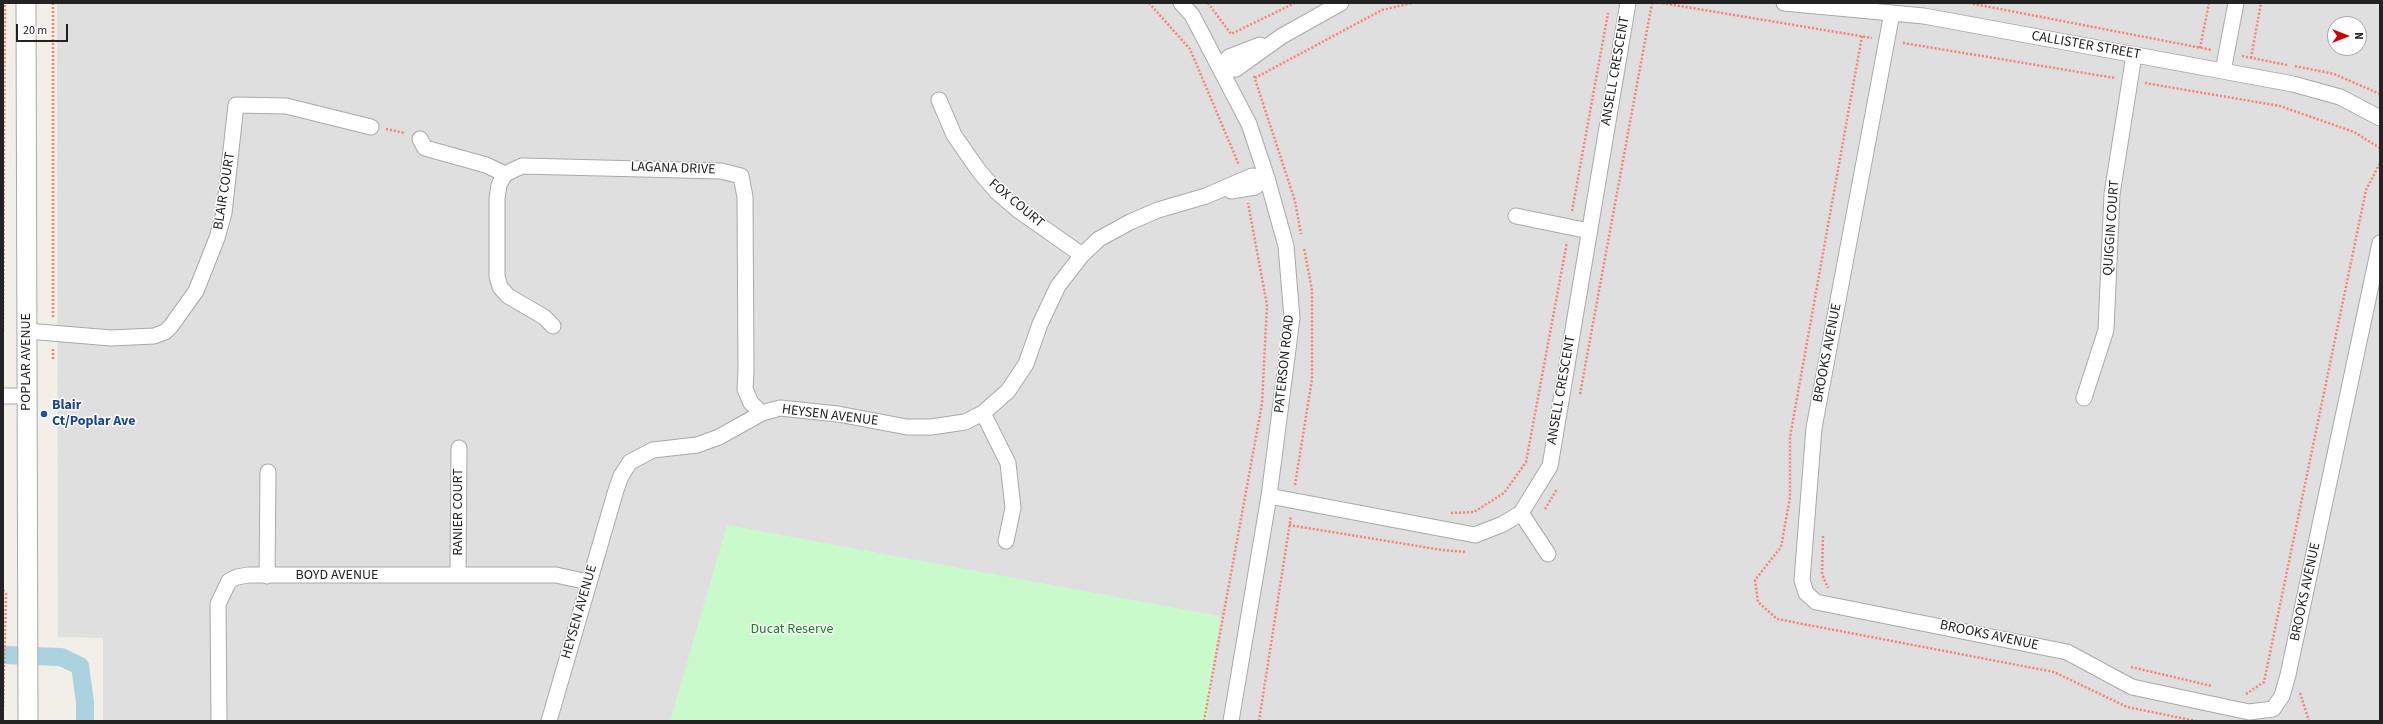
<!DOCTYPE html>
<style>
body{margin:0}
#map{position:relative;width:2383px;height:724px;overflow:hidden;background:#f2efe9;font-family:"Source Sans 3",sans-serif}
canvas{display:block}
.frame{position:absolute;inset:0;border:4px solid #222;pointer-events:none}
.north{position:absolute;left:2327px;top:16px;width:40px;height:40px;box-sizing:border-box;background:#fff;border:1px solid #a7a7a7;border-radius:50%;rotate:90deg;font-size:11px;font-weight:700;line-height:16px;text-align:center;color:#222}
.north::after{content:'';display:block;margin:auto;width:14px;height:18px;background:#d40000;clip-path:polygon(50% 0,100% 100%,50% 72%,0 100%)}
.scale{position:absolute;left:16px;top:24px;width:52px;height:18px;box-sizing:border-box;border:2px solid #222;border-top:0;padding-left:5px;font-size:12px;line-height:14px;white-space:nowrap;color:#222;-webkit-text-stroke:3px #fff;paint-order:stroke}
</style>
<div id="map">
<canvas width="2383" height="724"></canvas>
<div class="frame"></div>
<div class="north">N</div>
<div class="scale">20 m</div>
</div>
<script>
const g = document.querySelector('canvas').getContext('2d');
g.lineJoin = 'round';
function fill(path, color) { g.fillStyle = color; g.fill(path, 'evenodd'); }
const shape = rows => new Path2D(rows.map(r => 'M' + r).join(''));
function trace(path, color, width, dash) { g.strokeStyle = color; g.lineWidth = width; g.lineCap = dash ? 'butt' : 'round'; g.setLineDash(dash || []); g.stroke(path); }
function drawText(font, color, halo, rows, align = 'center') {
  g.font = font + ' "Source Sans 3",sans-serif'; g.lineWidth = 3; g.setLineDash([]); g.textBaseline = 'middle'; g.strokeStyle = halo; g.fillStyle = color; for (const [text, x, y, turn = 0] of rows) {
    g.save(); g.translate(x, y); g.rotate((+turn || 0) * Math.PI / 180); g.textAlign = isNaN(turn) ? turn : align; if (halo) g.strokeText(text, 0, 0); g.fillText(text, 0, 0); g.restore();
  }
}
fill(shape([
 [57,3,2380,3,2380,721,103,721,103,638,58,637],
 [2335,24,2359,24,2359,48,2335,48]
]), '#e0dfdf');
fill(shape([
 [727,525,1220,616,1207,721,670,721]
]), '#c8facc');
trace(shape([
 [3,655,61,657,80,666,85,702,85,721]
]), '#aad3df', 18);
const minor = shape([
 [1181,3,1192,15,1249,124,1267,178,1286,246,1292,318,1269,496,1231,721],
 [1784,3,1924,16,2293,84,2340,97,2380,118],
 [1892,13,1814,428,1802,580,1806,593,1816,602,2067,652,2132,687,2249,712,2273,709,2282,696,2288,675,2380,243],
 [1221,70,1236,69,1282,36,1341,3],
 [1221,70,1229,57,1260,45],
 [2223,71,2236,3],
 [939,100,954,135,979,171,997,192,1018,210,1082,255],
 [420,139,425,148,486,165,505,174],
 [1231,191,1255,187,1267,178],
 [1516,216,1589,231],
 [553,326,544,317,508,296,500,287,497,276,497,199,499,185,505,174,522,166,721,171,741,176,745,197,746,371,745,389,751,403,762,413],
 [27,331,111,338,154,336,165,332,171,326,196,291,217,238,224,213,236,105,286,106,371,127],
 [3,396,27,396],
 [2084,398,2106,330,2112,194,2134,55],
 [983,413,1008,463,1013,508,1006,541],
 [1269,496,1475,535,1503,524,1521,513,1550,466,1628,3],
 [1521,513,1548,554],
 [458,575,459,448],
 [267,576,268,472],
 [219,721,218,604,229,581,237,577,248,575,556,575,588,582],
 [549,721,616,490,621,476,630,462,653,450,697,445,719,437,762,413,780,408,838,414,907,427,931,427,965,422,983,413,1008,391,1026,364,1040,324,1058,286,1082,255,1099,239,1130,222,1158,210,1206,196,1252,176,1267,178]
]);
const tertiary = shape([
 [26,3,28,721]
]);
trace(minor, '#a9a9a9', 17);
trace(tertiary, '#a9a9a9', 21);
trace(shape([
 [53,3,53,318],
 [1149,3,1190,49,1239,165],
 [1208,3,1231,34,1295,3],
 [1662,3,1872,38],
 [1969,3,2212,50],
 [1862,36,1790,437,1790,497,1781,547,1755,580,1758,602,1777,619,2054,672,2127,707,2196,721],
 [1903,43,2115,78],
 [2200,48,2209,3],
 [2242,56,2287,65],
 [2251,58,2261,3],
 [2295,66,2334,74,2380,94],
 [1254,76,1295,201,1301,234],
 [1255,78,1382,10,1412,3],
 [2145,83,2280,106,2354,132,2380,148],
 [386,129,405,133],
 [1572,211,1608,13],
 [3,331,5,3],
 [53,349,53,360],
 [1580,394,1652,3],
 [1295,485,1312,379,1312,290,1304,248],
 [1545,509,1557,489],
 [1451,513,1474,512,1504,493,1526,462,1567,242],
 [1289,525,1442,550,1467,552],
 [1823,536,1822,574,1828,588],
 [3,590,6,594,3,709],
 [2131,667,2212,686],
 [2300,693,2309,721],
 [2246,694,2264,682,2366,190,2380,163],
 [1204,721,1262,404,1267,305,1248,203],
 [1259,721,1291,516]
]), '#fa8072', 2.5, [2, 2]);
trace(minor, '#fff', 15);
trace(tertiary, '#fff', 19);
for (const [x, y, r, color] of [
 [44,414,4,"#1a4fb4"]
]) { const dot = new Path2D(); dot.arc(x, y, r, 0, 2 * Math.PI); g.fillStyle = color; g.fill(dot); trace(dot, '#fff', 1.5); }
drawText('14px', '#222', '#fff', [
 ["CALLISTER STREET",2086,46,10],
 ["ANSELL CRESCENT",1616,71,-80],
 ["LAGANA DRIVE",673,169,2],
 ["BLAIR COURT",225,191,-81],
 ["FOX COURT",1016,204,40],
 ["QUIGGIN COURT",2112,228,-86],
 ["BROOKS AVENUE",1828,353,-79],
 ["POPLAR AVENUE",27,362,-90],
 ["PATERSON ROAD",1285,364,-84],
 ["ANSELL CRESCENT",1562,390,-80],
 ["HEYSEN AVENUE",830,416,7],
 ["RANIER COURT",459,512,-90],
 ["BOYD AVENUE",337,576],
 ["BROOKS AVENUE",2306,592,-78],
 ["HEYSEN AVENUE",580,612,-74],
 ["BROOKS AVENUE",1989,636,12]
]);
drawText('bold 14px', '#164399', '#fff', [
 ["Blair",52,406],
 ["Ct/Poplar Ave",52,422]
], 'left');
drawText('14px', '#0c8416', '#fff', [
 ["Ducat Reserve",792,630]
]);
</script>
